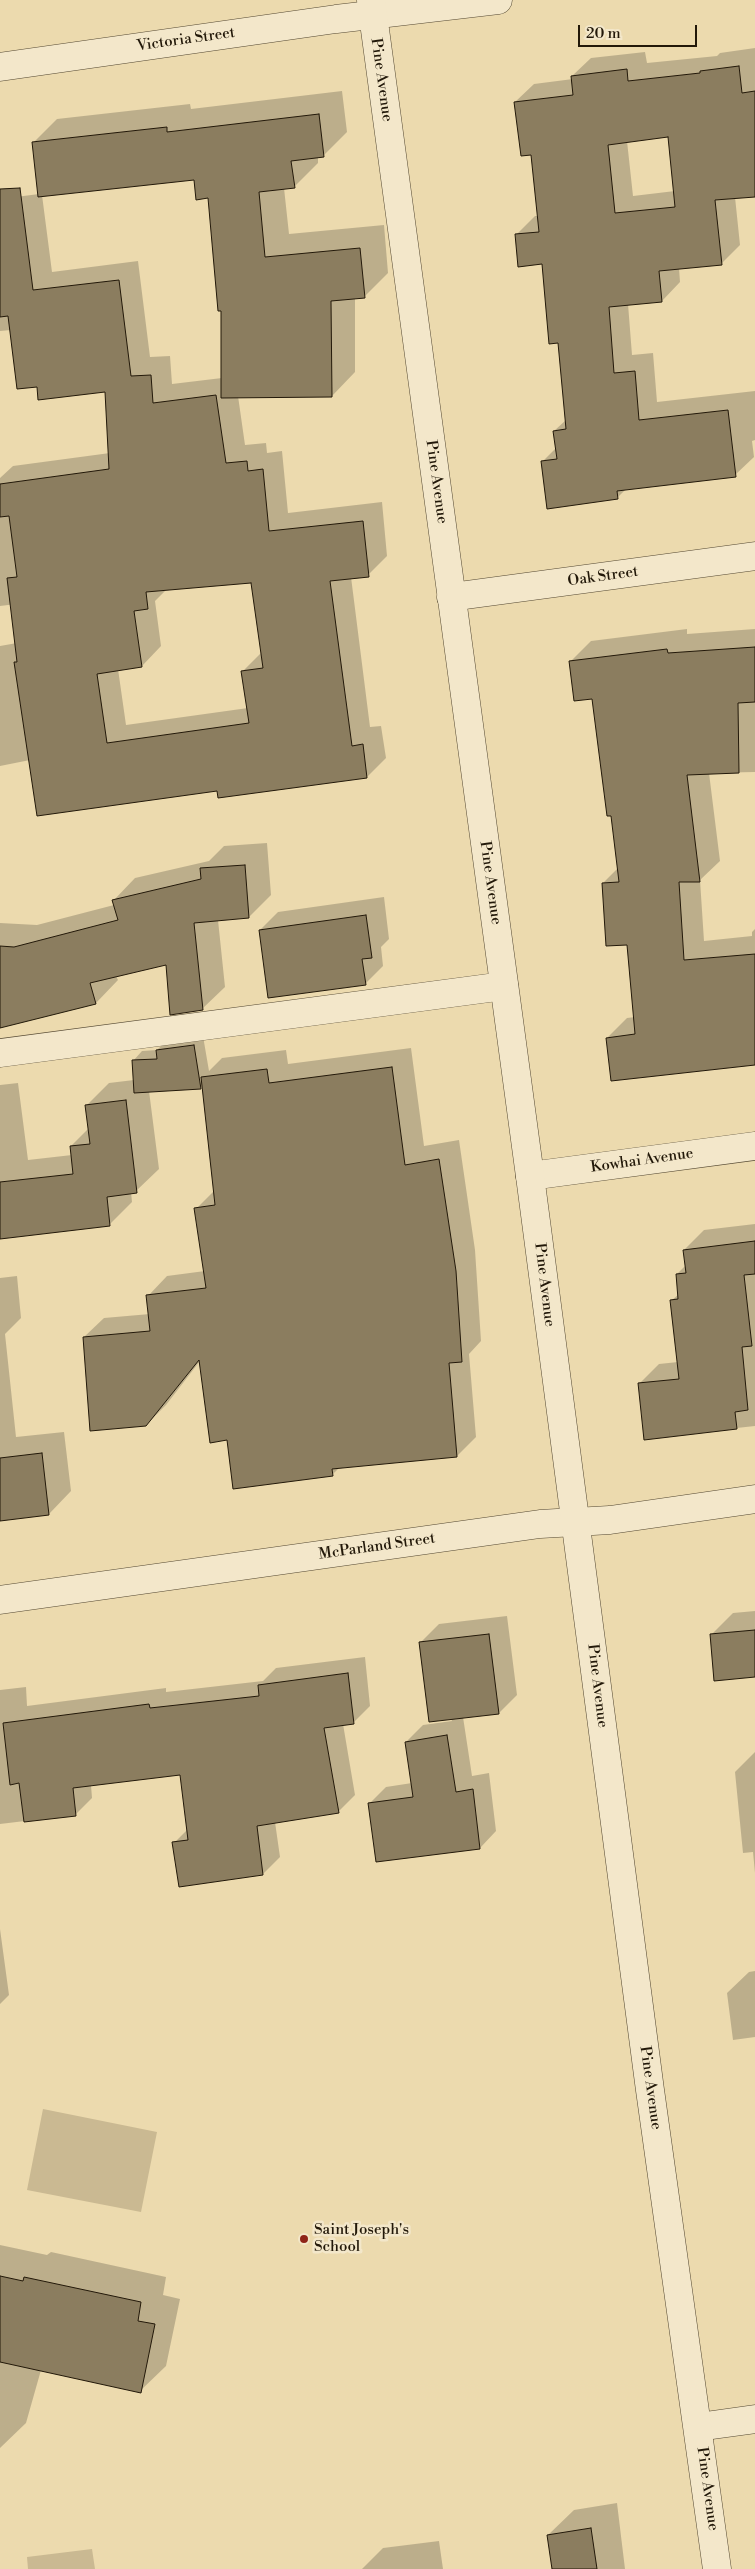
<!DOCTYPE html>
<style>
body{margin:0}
#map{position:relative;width:755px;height:2569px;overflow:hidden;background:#ecdaae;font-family:"Libre Bodoni",serif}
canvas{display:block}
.scale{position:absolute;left:578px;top:25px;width:119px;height:22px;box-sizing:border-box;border:2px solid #221809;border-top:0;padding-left:6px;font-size:15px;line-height:18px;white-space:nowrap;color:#221809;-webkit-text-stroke:4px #f3e7ca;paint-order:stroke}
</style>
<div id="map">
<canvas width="755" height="2569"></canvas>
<div class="scale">20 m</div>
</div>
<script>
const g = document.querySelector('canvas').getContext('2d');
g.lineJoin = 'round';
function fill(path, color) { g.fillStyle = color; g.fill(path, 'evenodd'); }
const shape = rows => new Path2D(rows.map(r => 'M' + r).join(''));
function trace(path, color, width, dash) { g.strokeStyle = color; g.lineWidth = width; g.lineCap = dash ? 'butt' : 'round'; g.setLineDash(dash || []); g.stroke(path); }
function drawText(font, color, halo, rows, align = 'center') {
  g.font = font + ' "Libre Bodoni",serif'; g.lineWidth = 5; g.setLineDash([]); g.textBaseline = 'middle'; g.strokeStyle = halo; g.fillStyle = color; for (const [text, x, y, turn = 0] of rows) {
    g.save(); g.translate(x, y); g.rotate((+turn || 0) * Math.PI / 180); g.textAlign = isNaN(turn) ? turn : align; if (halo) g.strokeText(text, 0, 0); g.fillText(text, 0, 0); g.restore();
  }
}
fill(shape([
 [43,2109,157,2132,141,2212,27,2190],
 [92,2549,95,2569,28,2569,27,2557]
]), '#cab992');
fill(shape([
 [755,48,755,195,735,197,740,245,721,264,679,268,680,282,662,301,628,304,632,355,653,353,657,402,755,391,755,440,752,441,754,457,735,475,626,489,617,498,542,462,556,448,554,431,566,420,560,342,543,263,516,235,535,216,539,216,532,153,515,102,534,84,573,79,572,76,591,58,645,52,647,63,717,56,720,53],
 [669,136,675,191,633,196,627,141],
 [342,91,347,132,323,156,318,157,318,163,294,187,284,188,289,234,384,225,388,273,364,297,355,297,355,372,332,396,238,396,245,445,266,443,267,453,282,451,288,513,382,502,387,556,368,575,351,577,370,727,381,726,386,758,367,777,218,790,30,760,0,766,0,646,96,629,91,595,0,606,0,478,13,466,110,453,106,391,38,385,11,330,0,331,0,199,39,194,33,143,57,119,190,104,191,109],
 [195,178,210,197,222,309,222,378,172,384,170,356,150,357,138,261,52,272,42,195],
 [252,582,262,652,243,671,248,708,126,725,118,669,142,666,161,646,155,601,167,589],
 [687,629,687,634,755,629,755,772,709,773,720,861,700,880,704,941,752,936,752,932,755,929,755,1064,607,1038,627,1018,635,1017,628,943,603,883,618,868,612,814,593,698,571,661,591,641],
 [267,843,271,895,249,917,218,920,225,987,202,1009,167,963,116,976,118,980,96,1003,0,1026,0,923,37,925,114,905,113,901,135,878,209,861,224,846],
 [384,897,389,939,381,947,383,966,365,984,260,930,278,912],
 [203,1036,209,1071,222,1058,286,1050,288,1064,411,1048,424,1146,459,1140,475,1250,481,1341,469,1354,476,1437,457,1456,340,1467,332,1475,228,1439,200,1361,166,1405,146,1425,84,1337,104,1318,150,1314,148,1296,167,1276,205,1271,196,1209,215,1190,203,1086,201,1088,149,1091,159,1169,136,1191,131,1192,132,1202,110,1224,0,1238,0,1085,18,1083,28,1160,72,1155,71,1146,89,1128,86,1106,109,1083,134,1080,133,1061,142,1051,157,1050,166,1041],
 [755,1224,755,1426,645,1438,639,1384,659,1364,678,1362,671,1301,679,1294,677,1274,686,1265,684,1250,704,1230],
 [17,1276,21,1318,5,1334,16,1437,64,1432,71,1491,49,1514,0,1520,0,1278],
 [755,1611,755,1676,712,1634,733,1613],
 [507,1616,517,1695,499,1713,463,1717,472,1776,489,1773,496,1831,480,1848,369,1804,386,1787,412,1783,406,1742,423,1725,452,1721,420,1643,439,1624],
 [365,1657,370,1706,353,1723,343,1724,355,1795,338,1812,275,1822,280,1857,263,1874,174,1843,188,1829,181,1773,91,1785,92,1798,75,1815,0,1824,0,1690,26,1687,27,1706,166,1688,166,1692,263,1681,276,1668],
 [755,1752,755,1873,753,1852,743,1853,735,1772],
 [0,1929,9,1995,0,2004],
 [755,1971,755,2037,733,2040,727,1993,749,1972],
 [0,2245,47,2255,51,2252,166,2277,163,2295,180,2299,166,2366,140,2391,41,2370,26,2423,0,2448],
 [617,2503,625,2569,553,2569,548,2535,574,2510],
 [439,2541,443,2569,362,2569,383,2548]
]), '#0003');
const building = shape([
 [739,66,742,93,755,91,755,197,715,200,722,265,659,271,662,302,609,307,614,373,635,371,639,420,728,410,736,477,617,491,618,499,547,509,541,461,557,459,553,431,566,429,558,343,549,344,542,264,518,267,515,234,539,232,531,155,521,156,514,102,573,95,571,76,627,69,628,81,700,73,700,71,739,66],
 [668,137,675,207,615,213,608,145,668,137],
 [319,114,324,157,291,161,295,188,259,192,265,257,360,248,365,298,331,301,332,397,221,398,221,311,218,311,208,198,196,200,194,180,38,197,32,142,167,127,167,132,319,114],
 [20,188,33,290,119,280,131,376,151,375,153,403,216,395,226,463,247,461,248,471,263,469,269,531,363,521,369,577,330,581,352,746,363,744,367,778,218,798,217,791,37,816,14,662,17,662,7,578,17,577,9,516,0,517,0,484,109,469,105,392,38,400,37,387,17,389,8,316,0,317,0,189,20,188],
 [251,583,263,668,241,671,249,723,107,743,97,674,142,667,134,611,148,609,146,592,251,583],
 [755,647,755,702,738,703,739,773,687,775,700,882,679,882,684,960,755,954,755,1065,611,1081,606,1038,635,1034,627,945,606,946,602,883,619,882,611,816,607,816,592,699,574,701,569,661,667,649,668,653,755,647],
 [245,865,249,918,194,923,203,1010,170,1015,166,965,90,983,96,1004,0,1028,0,946,14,947,118,920,112,900,201,879,200,868,245,865],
 [366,915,372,958,362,959,366,985,268,998,259,930,366,915],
 [194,1045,201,1089,134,1093,132,1060,157,1059,156,1050,194,1045],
 [392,1067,405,1165,439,1159,456,1271,462,1362,449,1363,457,1457,332,1469,333,1476,233,1489,227,1440,210,1443,199,1360,146,1426,90,1431,83,1337,150,1331,146,1295,206,1288,194,1208,215,1205,201,1077,267,1069,269,1083,392,1067],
 [126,1100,137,1193,107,1197,110,1226,0,1239,0,1182,73,1174,70,1146,90,1144,85,1105,126,1100],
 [755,1241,755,1274,744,1275,752,1346,742,1347,748,1410,735,1412,737,1429,644,1440,638,1383,679,1379,670,1300,678,1299,676,1274,686,1273,683,1250,755,1241],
 [42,1453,49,1515,0,1521,0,1458,42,1453],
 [755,1630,755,1677,714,1681,710,1634,755,1630],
 [489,1634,499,1714,429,1722,419,1642,489,1634],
 [348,1673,354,1724,324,1728,339,1813,257,1826,263,1875,179,1887,172,1842,188,1840,180,1775,73,1788,76,1816,24,1822,19,1783,10,1785,3,1723,149,1704,150,1708,259,1696,258,1685,348,1673],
 [447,1735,456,1792,473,1789,480,1849,376,1862,368,1803,413,1797,405,1742,447,1735],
 [0,2276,23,2281,24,2277,141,2302,138,2321,155,2324,141,2393,0,2362,0,2276],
 [591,2528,597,2569,552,2569,547,2535,591,2528]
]);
fill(building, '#8b7d5f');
trace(building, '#221809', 1);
const minor = shape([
 [0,67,336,19,498,0],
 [451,597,755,556],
 [0,1053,504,986],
 [530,1176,755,1146],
 [0,1600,540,1524,610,1520,755,1499],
 [698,2427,755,2419]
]);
const tertiary = shape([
 [371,0,530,1176,650,2090,717,2569]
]);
trace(minor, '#544832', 29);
trace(tertiary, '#544832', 29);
trace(minor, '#f3e7ca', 28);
trace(tertiary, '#f3e7ca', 28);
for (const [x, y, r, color] of [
 [304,2239,5,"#8f2418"]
]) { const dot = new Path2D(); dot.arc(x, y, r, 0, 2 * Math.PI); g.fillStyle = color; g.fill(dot); trace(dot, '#f3e7ca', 2); }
drawText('15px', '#221809', '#f3e7ca', [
 ["Victoria Street",186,40,-8],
 ["Pine Avenue",381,80,82],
 ["Pine Avenue",436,482,82],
 ["Oak Street",603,577,-8],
 ["Pine Avenue",490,883,82],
 ["Kowhai Avenue",642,1161,-8],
 ["Pine Avenue",544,1285,83],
 ["McParland Street",377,1547,-8],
 ["Pine Avenue",597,1686,83],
 ["Pine Avenue",650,2088,82],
 ["Pine Avenue",707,2489,82]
]);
drawText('15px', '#221809', '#f3e7ca', [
 ["Saint Joseph's",314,2230],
 ["School",314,2247]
], 'left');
</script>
